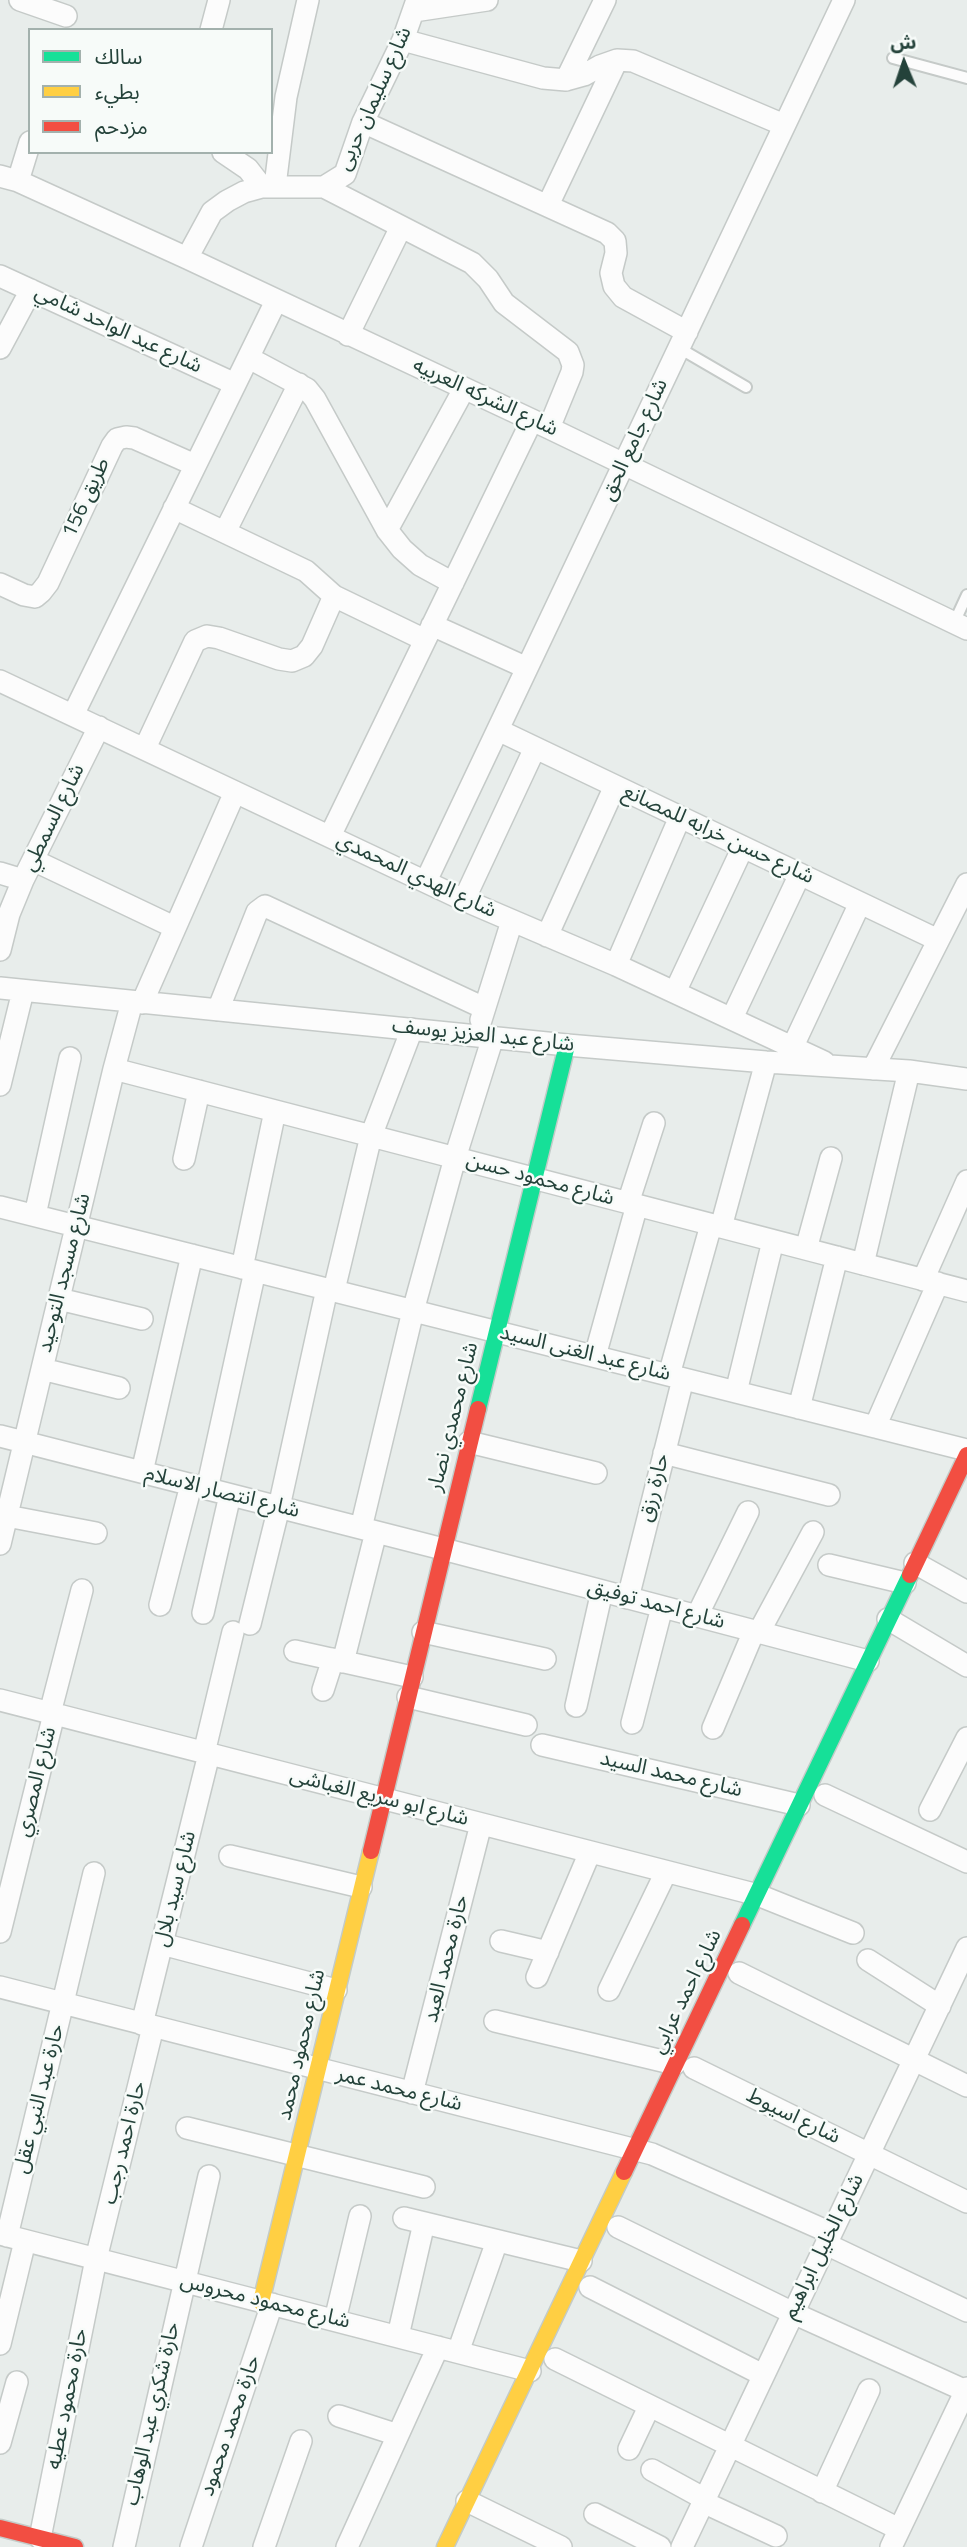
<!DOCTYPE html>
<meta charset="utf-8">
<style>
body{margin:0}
#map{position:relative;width:967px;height:2547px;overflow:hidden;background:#e8edeb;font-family:"Titillium Web","Noto Sans Arabic",sans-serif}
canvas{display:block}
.legend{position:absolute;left:28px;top:28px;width:245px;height:126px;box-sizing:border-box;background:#f7fbf9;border:2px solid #a3b1ad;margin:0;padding:9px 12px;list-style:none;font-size:21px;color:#24423a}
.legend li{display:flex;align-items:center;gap:14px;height:35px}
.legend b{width:35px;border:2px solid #a3b1ad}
.north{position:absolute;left:869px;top:28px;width:70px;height:70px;-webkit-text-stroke:5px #f7fbf9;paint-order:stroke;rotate:358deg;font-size:19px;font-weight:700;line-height:28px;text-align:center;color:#24423a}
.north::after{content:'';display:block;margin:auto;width:24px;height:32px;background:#24423a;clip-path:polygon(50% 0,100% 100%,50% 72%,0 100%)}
</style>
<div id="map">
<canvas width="967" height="2547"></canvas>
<ul class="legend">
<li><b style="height:9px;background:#16e098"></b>سالك</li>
<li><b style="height:9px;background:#ffcf43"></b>بطيء</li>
<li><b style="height:9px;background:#f24e42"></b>مزدحم</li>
</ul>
<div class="north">ش</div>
</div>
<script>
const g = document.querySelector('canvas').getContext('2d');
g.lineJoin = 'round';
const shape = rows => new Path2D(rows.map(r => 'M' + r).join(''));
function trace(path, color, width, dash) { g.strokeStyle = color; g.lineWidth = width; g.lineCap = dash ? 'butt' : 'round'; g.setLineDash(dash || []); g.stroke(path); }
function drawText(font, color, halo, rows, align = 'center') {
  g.font = font + ' "Titillium Web","Noto Sans Arabic",sans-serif'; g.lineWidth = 5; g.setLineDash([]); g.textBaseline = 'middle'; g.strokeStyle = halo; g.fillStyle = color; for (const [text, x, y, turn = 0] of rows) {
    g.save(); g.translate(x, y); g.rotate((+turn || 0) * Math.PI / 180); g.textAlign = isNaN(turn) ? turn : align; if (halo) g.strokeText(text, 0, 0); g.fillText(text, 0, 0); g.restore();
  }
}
const lane = shape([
 [893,58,967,78],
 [679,348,746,387],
 [954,623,967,595]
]);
const street = shape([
 [20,0,66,16],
 [414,11,487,0],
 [211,30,219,0],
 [403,40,543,78,566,80,584,75,600,66,617,60,633,61,784,125],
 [566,80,605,0],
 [363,122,607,233,615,241,616,253,611,273,614,286,623,297,687,332],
 [223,152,248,169,262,187],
 [0,176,18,181,187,258,549,428,967,629],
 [18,181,30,142],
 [275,186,286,97,308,0],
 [324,187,472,263,488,279,504,303,568,352,573,365,572,372,549,428],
 [548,205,617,60],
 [187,258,212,212,227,201,244,192,262,187,324,187,345,174,363,122,403,40,417,0],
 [0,276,235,384],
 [348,335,401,227],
 [0,348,31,290],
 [249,358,307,389,315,399,387,530,402,549,420,565,453,583],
 [174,508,306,571,334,596,425,640],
 [387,530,464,389],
 [225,532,299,384],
 [0,584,24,595,35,597,41,592,48,583,112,446,117,439,126,437,134,438,195,465],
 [432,625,527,668],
 [0,681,464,900,616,965,824,1062],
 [73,715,276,301],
 [498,730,938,940],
 [145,748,195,641,207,636,219,638,279,659,292,661,304,656,312,646,334,596],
 [330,836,532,420],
 [33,860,174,927],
 [0,873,23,880],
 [426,881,844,0],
 [464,900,535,748],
 [547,936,615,786],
 [0,950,9,914,23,880,99,727],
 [616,965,680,817],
 [0,988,567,1045,766,1062,909,1071,967,1079],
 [675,992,743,847],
 [142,1003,235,792],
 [218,1010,257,912,265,906,484,1008],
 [732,1018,800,874],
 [481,1020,512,921],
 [793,1046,860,903],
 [114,1069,967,1291],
 [873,1069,967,884],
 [0,1085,23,991],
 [184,1159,199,1091],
 [628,1203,654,1123],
 [0,1207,967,1450],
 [35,1215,70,1058],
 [721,1227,766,1062],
 [806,1249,831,1158],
 [863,1264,909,1071],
 [242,1268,275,1111],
 [923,1280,967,1181],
 [334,1290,371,1136,412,1029],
 [59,1299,142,1319],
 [595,1356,637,1205],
 [42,1369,119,1388],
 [669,1375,711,1225],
 [736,1392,773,1241],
 [799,1408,837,1257],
 [875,1427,938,1283],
 [0,1436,443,1549,868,1661],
 [469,1442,596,1473],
 [664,1453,829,1495],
 [142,1472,192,1255],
 [207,1489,255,1271],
 [7,1516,96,1533],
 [361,1528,413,1311,455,1158,493,1037],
 [0,1544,114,1069,132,1002],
 [915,1563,967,1592],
 [829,1565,905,1583],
 [628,1598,683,1379],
 [160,1605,191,1485],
 [203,1613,230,1495],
 [697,1616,748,1512],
 [888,1619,967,1666],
 [250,1624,279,1507,327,1289],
 [423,1632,545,1659],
 [759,1632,813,1532],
 [295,1651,412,1677],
 [343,1662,376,1532],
 [323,1690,333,1659],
 [408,1697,526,1725],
 [0,1700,758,1895,853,1933],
 [576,1706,602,1591],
 [50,1713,82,1590],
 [632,1723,662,1607],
 [713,1728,754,1631],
 [542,1745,799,1805],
 [204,1753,233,1632],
 [825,1795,967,1862],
 [930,1810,967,1738],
 [230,1856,361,1887],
 [0,1932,54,1714],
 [501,1941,548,1952],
 [162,1944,336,1990],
 [868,1960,940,2006],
 [739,1973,967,2086],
 [537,1977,590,1852],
 [0,1987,652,2154,831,2233],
 [609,1990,666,1872],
 [495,2021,675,2064],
 [142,2024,209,1754],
 [694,2068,967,2202],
 [412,2093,481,1824],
 [187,2128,424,2187],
 [404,2218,581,2261],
 [618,2227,793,2313,966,2391],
 [0,2234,530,2371],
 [7,2236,94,1873],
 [826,2244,967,2311],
 [590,2287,763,2375],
 [335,2320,360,2216],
 [398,2336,424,2223],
 [0,2344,25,2241],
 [458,2352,497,2241],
 [555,2359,899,2529],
 [339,2416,398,2435],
 [0,2443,17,2382],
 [629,2449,649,2407],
 [652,2470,705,2499],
 [822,2492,869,2390],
 [467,2501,561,2547],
 [703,2502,776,2536],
 [595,2514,660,2547],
 [40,2538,96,2259,153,2027],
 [124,2547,209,2176],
 [191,2547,272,2304],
 [264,2547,301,2441],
 [347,2547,438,2347],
 [682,2547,967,1948],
 [891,2547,967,2388]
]);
const fast = shape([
 [478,1409,567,1045],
 [742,1925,910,1575]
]);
const slow = shape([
 [261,2302,371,1851],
 [445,2547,624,2172]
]);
const jam = shape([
 [910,1575,967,1455],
 [371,1851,478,1409],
 [624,2172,742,1925],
 [0,2528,75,2547]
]);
trace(lane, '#c5cac8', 14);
trace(street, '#c5cac8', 24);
trace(fast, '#c3cbc8', 19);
trace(slow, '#c3cbc8', 19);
trace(jam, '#c3cbc8', 19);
trace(lane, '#fcfcfc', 10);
trace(street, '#fcfcfc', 21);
trace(fast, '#16e098', 16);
trace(slow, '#ffcf43', 16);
trace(jam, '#f24e42', 16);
drawText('21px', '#24423a', '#f7fbf9', [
 ["شارع سليمان حربى",375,99,-66],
 ["شارع عبد الواحد شامي",118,330,25],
 ["شارع الشركه العربيه",485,398,25],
 ["شارع جامع الحق",635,440,-65],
 ["طريق 156",87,498,-65],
 ["شارع السمطي",54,818,-64],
 ["شارع حسن خرابه للمصانع",718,835,25],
 ["شارع الهدي المحمدي",416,876,25],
 ["شارع عبد العزيز يوسف",483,1036,6],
 ["شارع محمود حسن",540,1180,15],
 ["شارع مسجد التوحيد",65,1273,-76],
 ["شارع عبد الغنى السيد",585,1354,14],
 ["شارع محمدي نصار",454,1417,-76],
 ["حارة رزق",655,1488,-76],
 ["شارع انتصار الاسلام",222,1493,14],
 ["شارع احمد توفيق",656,1605,15],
 ["شارع محمد السيد",671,1775,13],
 ["شارع المصري",37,1782,-76],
 ["شارع ابو سريع الغباشى",379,1798,14],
 ["شارع سيد بلال",176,1889,-76],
 ["حارة محمد العبد",447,1959,-76],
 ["شارع احمد عرابي",687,1992,-64],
 ["شارع محمود محمد",302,2045,-77],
 ["شارع محمد عمر",399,2090,14],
 ["حارة عبد النبي عقل",40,2099,-76],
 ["شارع اسيوط",793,2117,26],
 ["حارة احمد رجب",125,2143,-76],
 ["شارع الخليل ابراهيم",824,2247,-64],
 ["شارع محمود محروس",265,2302,14],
 ["حارة محمود عطيه",68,2399,-79],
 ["حارة شكري عبد الوهاب",153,2414,-77],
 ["حارة محمد محمود",231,2426,-71]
]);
</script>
